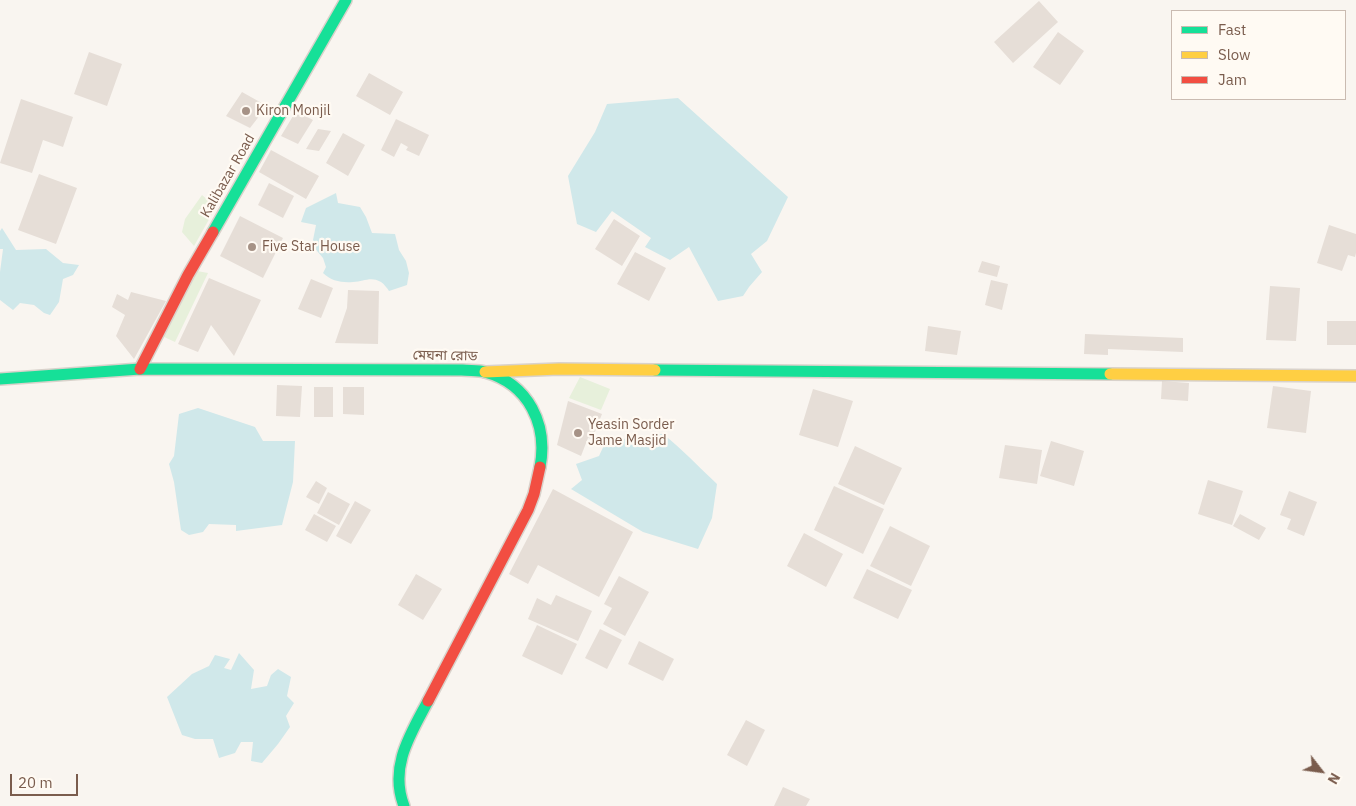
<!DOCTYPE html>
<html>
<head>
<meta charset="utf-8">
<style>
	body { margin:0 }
	#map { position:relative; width:1356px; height:806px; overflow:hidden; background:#f9f5f0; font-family:"IBM Plex Sans",sans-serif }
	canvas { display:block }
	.legend { position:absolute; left:1171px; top:10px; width:175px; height:90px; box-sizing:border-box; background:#fffaf3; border:1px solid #cabbb1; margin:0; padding:6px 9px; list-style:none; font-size:15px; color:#7a5c4d }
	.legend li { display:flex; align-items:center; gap:10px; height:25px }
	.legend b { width:25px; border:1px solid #cabbb1 }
	.north { position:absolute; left:1296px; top:746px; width:50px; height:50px; -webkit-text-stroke:4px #fffaf3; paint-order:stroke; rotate:120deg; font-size:14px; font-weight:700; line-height:20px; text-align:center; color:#7a5c4d }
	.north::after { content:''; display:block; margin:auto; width:18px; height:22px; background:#7a5c4d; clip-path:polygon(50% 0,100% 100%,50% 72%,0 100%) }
	.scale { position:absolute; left:10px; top:774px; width:68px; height:22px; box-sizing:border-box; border:2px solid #7a5c4d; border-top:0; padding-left:6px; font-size:15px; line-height:18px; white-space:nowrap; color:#7a5c4d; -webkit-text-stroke:4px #fffaf3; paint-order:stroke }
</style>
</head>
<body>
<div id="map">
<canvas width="1356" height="806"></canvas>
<ul class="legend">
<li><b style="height:6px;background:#16e098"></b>Fast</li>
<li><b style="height:6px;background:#ffcf43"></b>Slow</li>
<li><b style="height:6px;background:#f24e42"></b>Jam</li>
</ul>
<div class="north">N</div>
<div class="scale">20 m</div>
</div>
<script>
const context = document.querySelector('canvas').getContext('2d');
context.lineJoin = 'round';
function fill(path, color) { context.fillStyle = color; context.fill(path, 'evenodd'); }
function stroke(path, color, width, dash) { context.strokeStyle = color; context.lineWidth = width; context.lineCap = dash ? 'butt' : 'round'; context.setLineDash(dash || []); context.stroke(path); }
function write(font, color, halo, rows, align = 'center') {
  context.font = font + ' "IBM Plex Sans","Noto Sans Bengali",sans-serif'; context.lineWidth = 4.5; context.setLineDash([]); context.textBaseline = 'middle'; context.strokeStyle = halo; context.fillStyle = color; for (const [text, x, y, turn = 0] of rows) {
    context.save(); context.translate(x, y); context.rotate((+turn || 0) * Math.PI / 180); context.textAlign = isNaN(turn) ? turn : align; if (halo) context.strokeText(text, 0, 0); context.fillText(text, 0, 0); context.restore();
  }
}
fill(new Path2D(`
	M202,195L216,207L194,246L182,232L185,219Z
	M197,271L208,273L175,342L162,336Z
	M580,377L610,389L601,410L569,398Z`), '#e7f0db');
fill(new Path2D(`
	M678,98L788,197L767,241L751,254L762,272L749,287L743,296L718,301L689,247L670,260L645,247L651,238L612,211L596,232L577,224L568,176L595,132L607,104Z
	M336,193L338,203L360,207L366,217L372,233L395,234L399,250L406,261L409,273L407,285L389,291C387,288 384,284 381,282C370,276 364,282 353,282C342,283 331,281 323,273L326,267L323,258L312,245L316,225L301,222L306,208Z
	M2,228L16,250L46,249L63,263L79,265L73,275L63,279L59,302L50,315L44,313L34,305L20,303L13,310L0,300V272L3,249H0V231Z
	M198,408L255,427L263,441H295L293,482L282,525L236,531V525L209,524L203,532L189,535L181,530L174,482L169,464L174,456L179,414Z
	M663,434C682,449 699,467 717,484L712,518L698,549L643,532L571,489L582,480L576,464L599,456L606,441Z
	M239,653L254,670L251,689L267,686L271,675L278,669L291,677L287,696L294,703L286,716L290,727L278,744L262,763L251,761L253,742H241L235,753L219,758L213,739H195L182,735L167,697L192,674L209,666L215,655L230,659L224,668L231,670Z`), '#d0e8ea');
fill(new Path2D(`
	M1039,1L1058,22L1013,63L994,42Z
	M1058,32L1084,51L1060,85L1033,67Z
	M89,52L122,64L107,106L74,94Z
	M369,73L403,92L390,115L356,96Z
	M242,92L267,106L250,128L226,116Z
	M21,99L73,117L63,147L43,140L32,173L0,163Z
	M296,111L313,120L298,144L281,136Z
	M396,119L429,135L419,156L406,150L408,147L401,143L394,157L381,150Z
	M318,129L331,131L319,151L306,149Z
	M343,133L365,145L348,176L326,163Z
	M271,150L319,176L306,199L259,172Z
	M39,174L77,188L56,244L18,230Z
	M269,183L294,196L283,218L258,205Z
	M240,216L283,238L263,278L220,256Z
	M614,219L640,236L622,266L595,249Z
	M1329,225L1356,234V253L1355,257L1348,255L1342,271L1317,263Z
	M635,252L666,268L649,301L617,284Z
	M982,261L1000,266L997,277L978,272Z
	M209,278L261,300L234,356L211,325L198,352L178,344Z
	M311,279L333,288L321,318L298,309Z
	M991,280L1008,284L1002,310L985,305Z
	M1270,286L1300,288L1296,341L1266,340Z
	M348,290L379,291L378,344L335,343L347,308Z
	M131,292L166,301L134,359L116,336L125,315L112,307L117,294L128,300Z
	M1327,321H1356V345H1327Z
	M928,326L961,331L957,355L925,351Z
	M1085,334L1183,338V352L1108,349V355L1084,354Z
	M1162,381L1189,383L1188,401L1161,399Z
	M277,385L302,386L300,417L276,416Z
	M1273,386L1311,391L1306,433L1267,428Z
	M314,387H333V417H314Z
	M343,387H364V415L343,414Z
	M813,389L853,401L838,447L799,435Z
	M568,401L602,414L592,439L588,438L581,456L557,445Z
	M1051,441L1084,451L1074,486L1040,476Z
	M1005,445L1042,450L1037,484L999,478Z
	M855,446L902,468L884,505L838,484Z
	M1208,480L1243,491L1232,525L1198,514Z
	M316,481L327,488L319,504L306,497Z
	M834,486L884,509L863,554L814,530Z
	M553,489L633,532L599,597L538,565L528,584L509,574Z
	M1289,491L1317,502L1304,536L1287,529L1291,519L1280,515Z
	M328,492L350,504L339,525L317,513Z
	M355,501L371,510L351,544L336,536Z
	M314,514L336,526L327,542L305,530Z
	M1240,514L1266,528L1259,540L1233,526Z
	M890,526L930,546L911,586L870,566Z
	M804,533L843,554L826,587L787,566Z
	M867,569L912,590L898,619L853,598Z
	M416,574L442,589L423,620L398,605Z
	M619,576L649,592L625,636L603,624L612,608L604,604Z
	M556,595L592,611L578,641L528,619L537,598L551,605Z
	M537,625L577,644L562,675L522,656Z
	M600,629L622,640L607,669L585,658Z
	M639,641L674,659L663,681L628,664Z
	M746,720L765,730L747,766L727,755Z
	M783,787L810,799L806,806H774Z`), '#e6ded7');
const fast = new Path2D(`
	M213,232L346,0
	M655,370L1110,374
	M0,379L140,369L462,370C470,371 478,370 485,372C529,384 548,425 540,467
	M404,806C389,767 410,735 428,701`);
const slow = new Path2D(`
	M485,372L559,369L655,370
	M1110,374L1356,376`);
const jam = new Path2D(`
	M140,369L188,275L213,232
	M428,701L528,510L534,494L540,467`);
stroke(fast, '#d9d2cb', 14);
stroke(slow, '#d9d2cb', 14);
stroke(jam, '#d9d2cb', 14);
stroke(fast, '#16e098', 11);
stroke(slow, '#ffcf43', 11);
stroke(jam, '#f24e42', 11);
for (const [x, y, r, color] of [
	[246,111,5,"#a69286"],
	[252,247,5,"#a69286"],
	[578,433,5,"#a69286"]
]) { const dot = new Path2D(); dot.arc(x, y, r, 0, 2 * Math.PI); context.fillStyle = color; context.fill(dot); stroke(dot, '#fffaf3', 2); }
write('14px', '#7a5c4d', '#fffaf3', [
	["Kiron Monjil",256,111],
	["Five Star House",262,247],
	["Yeasin Sorder",588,425],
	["Jame Masjid",588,441]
], 'left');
write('14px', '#7a5c4d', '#fffaf3', [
	["Kalibazar Road",228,176,-60],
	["মেঘনা রোড",445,356,1]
]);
</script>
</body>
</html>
